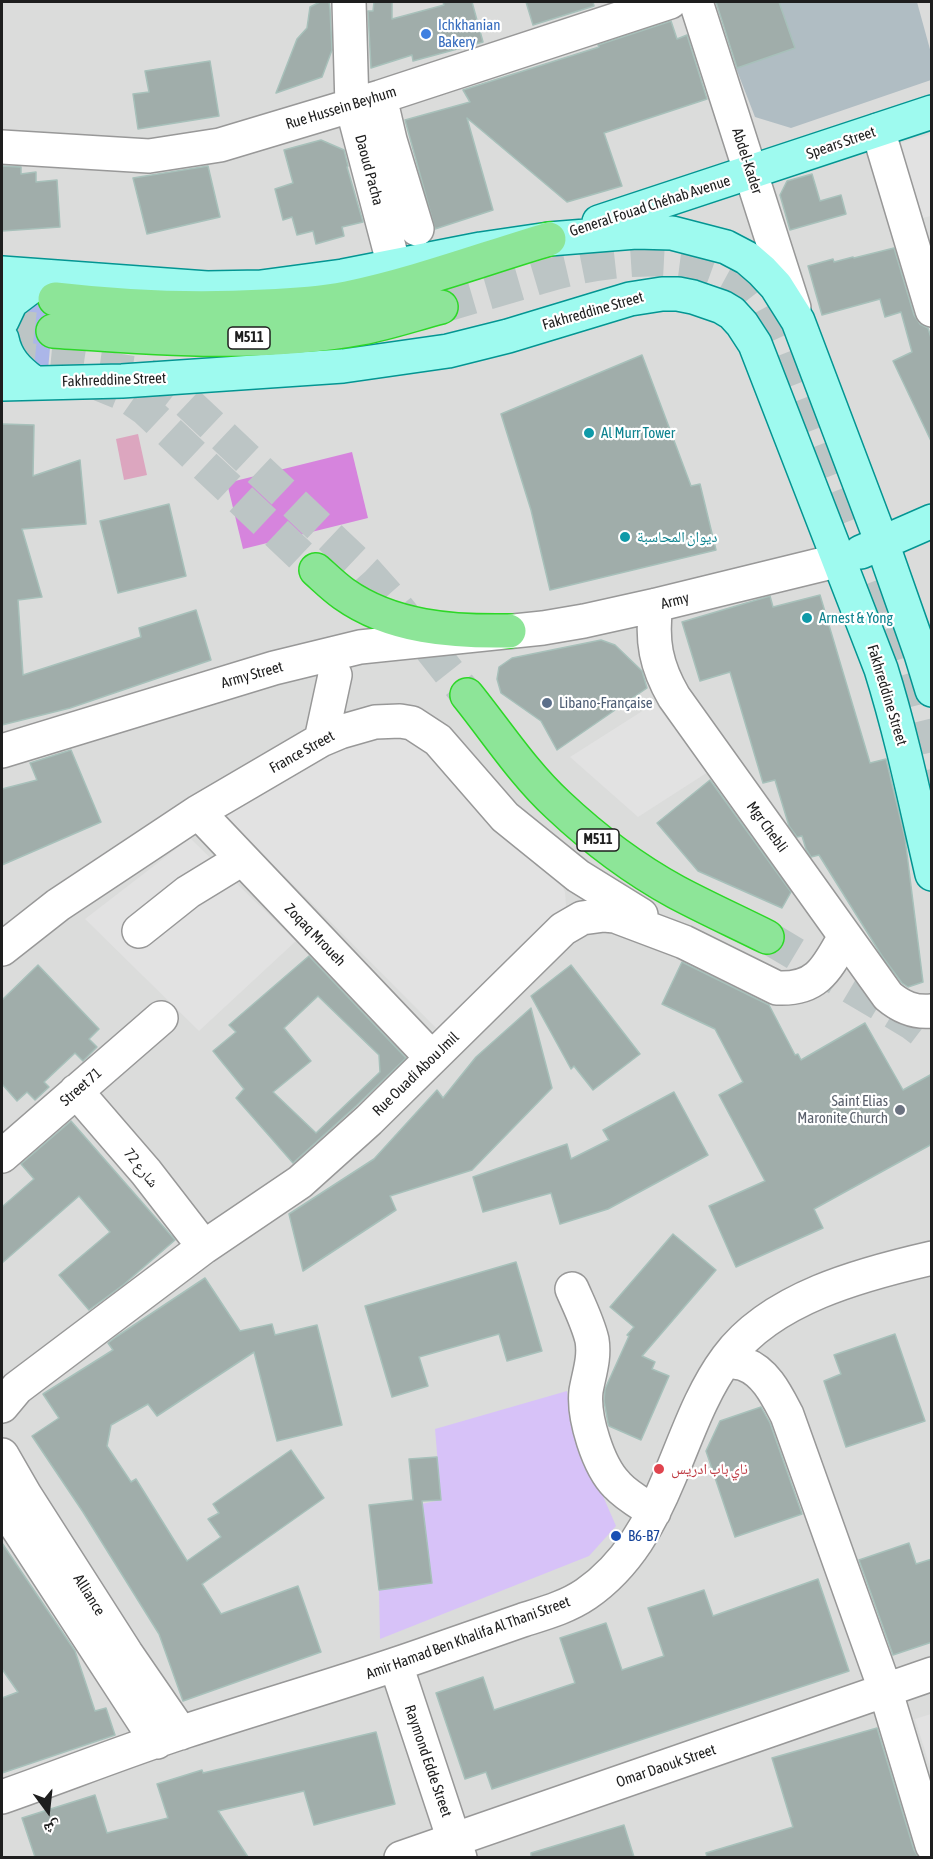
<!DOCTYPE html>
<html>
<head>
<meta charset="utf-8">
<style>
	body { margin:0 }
	#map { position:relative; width:933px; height:1859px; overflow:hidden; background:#e4efef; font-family:"Asap Condensed","Noto Naskh Arabic",sans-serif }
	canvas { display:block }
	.frame { position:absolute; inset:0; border:3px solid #1e1e1e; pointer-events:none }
	.north { position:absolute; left:18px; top:1781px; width:60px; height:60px; -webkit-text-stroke:4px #fff; paint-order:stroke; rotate:165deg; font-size:16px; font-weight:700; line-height:24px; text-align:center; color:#1e1e1e }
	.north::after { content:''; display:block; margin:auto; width:21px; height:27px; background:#1e1e1e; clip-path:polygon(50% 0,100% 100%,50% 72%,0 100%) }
</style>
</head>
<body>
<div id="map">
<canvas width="933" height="1859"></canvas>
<div class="frame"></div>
<div class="north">ش</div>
</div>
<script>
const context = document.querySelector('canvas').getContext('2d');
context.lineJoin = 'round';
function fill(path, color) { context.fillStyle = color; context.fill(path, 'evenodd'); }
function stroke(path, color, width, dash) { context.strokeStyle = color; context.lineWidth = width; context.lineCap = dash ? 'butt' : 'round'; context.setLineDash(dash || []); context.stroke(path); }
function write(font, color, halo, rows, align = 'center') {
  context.font = font + ' "Asap Condensed","Noto Naskh Arabic",sans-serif'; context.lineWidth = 4.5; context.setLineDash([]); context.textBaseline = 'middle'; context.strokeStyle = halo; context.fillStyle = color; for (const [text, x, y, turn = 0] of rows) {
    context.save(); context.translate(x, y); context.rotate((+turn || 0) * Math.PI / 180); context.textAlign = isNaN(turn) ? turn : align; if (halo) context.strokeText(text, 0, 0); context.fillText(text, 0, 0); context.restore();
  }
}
fill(new Path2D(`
	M2,2H931V1857L2,1858Z`), '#dbdcdb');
fill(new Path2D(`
	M779,2H917L931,53V80L791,128L755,117L736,68L795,48Z`), '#b0bdc3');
fill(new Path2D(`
	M55,292L48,370L30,364L10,341L19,304Z`), '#abb6e8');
fill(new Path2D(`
	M567,1391L573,1427L616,1526L589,1556L380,1639L379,1590L432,1583L421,1504L441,1500L435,1429Z`), '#d7c2f8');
fill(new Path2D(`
	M352,452L368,518L243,549L227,483Z`), '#d684dd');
fill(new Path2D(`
	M931,134V216L918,219L896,144Z
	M655,703L708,772L638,817L570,757Z
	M345,737H418L558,876L565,892L566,906L559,920L440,1032L224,815Z
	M190,838L296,941L199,1031L85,919Z
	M931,1714H932L931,1770L915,1719Z`), '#e2e2e2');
fill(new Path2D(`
	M138,434L147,475L124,480L116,439Z`), '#dca6bf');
const building = new Path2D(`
	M320,2H329L330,9L332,50L322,77L276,93L297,39L307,28L310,7Z
	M374,2H392V19L444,5L443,2H472L483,42L413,61L412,55L371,68L368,11H373Z
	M526,2H593L594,6L533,25Z
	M716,2H779L795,48L737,68Z
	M671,21L677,39L687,35L707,99L604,133L622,186L567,202L467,118L493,210L435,229L405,120L470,102L463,90L599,47L598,45Z
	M210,61L219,116L138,129L133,94L149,92L145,71Z
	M321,140L344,150L348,166L347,167L363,222L342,227L344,236L316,244L313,231L297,235L292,217L283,220L275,189L293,183L284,150Z
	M2,166L21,167V174L36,172V182L57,180L60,227L2,231Z
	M208,166L220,217L147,234L133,178Z
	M812,174L820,201L841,195L846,214L790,230L780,195L787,181Z
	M894,248L914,315L920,324L928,328L932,341V443L893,361L912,352L901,312L885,317L880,299L822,315L808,266L833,259L834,262L853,257L854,258Z
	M642,355L691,486L700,484L716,550L550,590L531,510L501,414Z
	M2,424L34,425L33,476L80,460L86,524L22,529L42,597L18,600L23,675L141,637L139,628L196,610L211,660L70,708L2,725Z
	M169,504L186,576L118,593L100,521Z
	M820,595L870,763L886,759L905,838L923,982L908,987L902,983L882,956L819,855L811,857L806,849L802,836L797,837L789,826L775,780L763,783L730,672L700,681L682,622L770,596L773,607Z
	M601,640L615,645L642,671L647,688L557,750L541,721L501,693L497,679L499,667L512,658Z
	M71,750L101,822L2,865V789L37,780L30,763Z
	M710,780L791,892L782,908L698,871L657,823Z
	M309,956L406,1058L356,1106L293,1163L236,1098L244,1089L213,1051L236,1032L229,1025ZM318,996L379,1055L380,1072L316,1133L273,1092L311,1061L284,1028Z
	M682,962L769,1005L795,1055L798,1054L801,1060L865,1023L903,1090L932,1074V1144L814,1209L823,1228L736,1267L709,1206L765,1181L719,1095L743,1082L715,1029L662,1004Z
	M38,965L99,1029L89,1039L97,1047L83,1061L75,1053L44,1082L49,1087L35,1100L27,1092L17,1101L2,1084V1000Z
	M571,965L640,1054L593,1090L574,1066L571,1069L531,996Z
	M531,1008L552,1088L472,1170L390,1196L396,1210L303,1271L289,1214L374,1159L437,1090L443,1098L476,1057Z
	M674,1092L708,1155L608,1209L560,1224L551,1193L483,1212L473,1177L567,1144L571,1159L609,1140L603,1130Z
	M71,1121L175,1240L123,1285L89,1310L59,1275L110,1232L79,1196L2,1263V1207L34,1179L21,1164Z
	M673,1234L716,1270L642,1356L655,1362L652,1369L669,1376L641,1440L609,1426L608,1423L604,1401L605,1389L629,1336L627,1335L634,1327L610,1307Z
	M516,1262L542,1351L507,1361L499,1334L419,1357L428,1386L392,1397L365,1306Z
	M205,1278L240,1331L272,1324L275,1335L317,1325L342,1425L277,1441L254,1352L157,1416L148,1404L111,1425L107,1446L131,1482L136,1479L187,1561L221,1537L208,1519L219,1513L213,1504L291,1450L324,1498L202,1584L221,1614L298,1586L321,1652L183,1701L159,1634L83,1512L32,1436L59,1418L43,1394L113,1350L108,1343L116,1337Z
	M895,1334L925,1421L846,1447L824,1381L841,1374L834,1355Z
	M761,1407L770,1423L802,1514L735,1537L706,1451L720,1421Z
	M437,1457L441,1500L422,1501L432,1583L379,1590L369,1505L413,1500L409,1459Z
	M2,1543L75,1651L95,1711L106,1708L115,1735L2,1773V1698L18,1692L2,1669Z
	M909,1543L916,1564L932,1559V1642L893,1655L859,1560Z
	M818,1579L849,1671L492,1789L486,1772L465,1779L436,1693L483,1677L494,1710L575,1683L560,1638L606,1623L622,1670L664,1656L648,1608L704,1590L713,1616Z
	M877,1728L914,1850L918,1857H707L706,1853L793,1827L772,1758Z
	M376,1732L395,1804L314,1825L304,1791L218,1811L248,1857H35L22,1818L95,1795L107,1833L168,1818L157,1784L202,1770L203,1773Z
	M624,1825L634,1857H531V1853Z`);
fill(building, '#a0adaa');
stroke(building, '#a7c0ba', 1.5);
stroke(new Path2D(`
	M441,307C470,298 499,290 529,281C543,277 558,272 573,269C623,258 705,250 745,289C760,303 767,325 776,344L899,659L912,700L932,781
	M2,325L53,331
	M2,357L77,364L144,374L158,379L185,400L366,571L390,598L467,695
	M88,380L125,395L145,409L316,570
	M767,937L911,1023L932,1039`), '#bcc5c5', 33, [33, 16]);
const minor = new Path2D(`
	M349,2L352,106L394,266
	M696,2L794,308
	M380,97L390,140L417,229
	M878,130L932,310
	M2,147L149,156L220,145L380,97L670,2
	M656,605C651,641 656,666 674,697L888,996C901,1007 914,1013 932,1011
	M321,740L335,675
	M2,751L274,668L360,647L543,628L584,621L656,605L840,560
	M198,812L432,1058
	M139,931L188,892L242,859
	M2,949L58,905L198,812L321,740L340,732L375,722L400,721L412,723L438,740L505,817L578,876L641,915
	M76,1091L146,1172L204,1247
	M2,1156L161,1018
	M572,1289C579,1305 588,1323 592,1340C595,1358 589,1374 586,1391C583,1417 598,1466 617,1485C627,1496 642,1504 654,1512
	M725,1361C731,1362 738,1362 744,1364C766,1372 777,1396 787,1415L885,1689L932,1845
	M2,1406L17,1388L204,1247L300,1182L369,1120L563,929L582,918L604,915L615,916L684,942L777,988C818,990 827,968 845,936
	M2,1455L25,1495L126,1653L181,1733
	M2,1504L157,1742
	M396,1665L460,1858
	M2,1797C62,1776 122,1752 183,1732C268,1704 354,1680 437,1650C466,1640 495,1630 523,1620C545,1613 567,1607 586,1594C628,1565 651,1522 670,1476C687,1436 701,1393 727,1358C771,1298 862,1274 932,1258
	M401,1858L932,1674`);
const major = new Path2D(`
	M599,222L932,112
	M2,273L207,288L261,287L343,276L481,249L549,239L636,232L672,233L726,247L747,258L762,271L776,286L798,321L882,543L921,654L932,690
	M2,321L11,302L44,277
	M2,339C6,359 17,370 33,382
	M2,384L122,381L343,366L448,351L508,336L630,299L662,294H678L693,297L722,307L732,313L742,324L755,344L881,669C902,736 916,805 932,874
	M861,552L932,521`);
const highway = new Path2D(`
	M55,299C124,307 195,310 265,306C292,305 320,303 347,298C415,284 482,259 549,239
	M53,331C155,338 260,347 361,328C388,323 414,314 441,307
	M316,570C325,578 334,587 344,594C392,628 453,632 509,631
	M467,695C496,731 524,774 558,805C593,838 634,869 676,892C706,908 737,922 767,937`);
stroke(minor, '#989898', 36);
stroke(major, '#039592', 36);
stroke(highway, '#2dd727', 36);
stroke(minor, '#fff', 33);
stroke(major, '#9efaef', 33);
stroke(highway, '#8de598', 33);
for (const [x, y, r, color] of [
	[426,34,6,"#3f7fe0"],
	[589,433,6,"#0f9aa8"],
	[625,537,6,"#0f9aa8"],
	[807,618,6,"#0f9aa8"],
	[547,703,6,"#5c6f8a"],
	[900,1110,6,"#6b7280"],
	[659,1469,6,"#e0444e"],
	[616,1536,6,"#1a4fb4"]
]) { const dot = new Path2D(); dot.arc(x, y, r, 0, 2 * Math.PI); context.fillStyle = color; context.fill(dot); stroke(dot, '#fff', 2); }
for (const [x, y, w] of [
	[249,338,42],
	[598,840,42]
]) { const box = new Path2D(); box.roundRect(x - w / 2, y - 11, w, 22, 4.5); context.fillStyle = '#fff'; context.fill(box); stroke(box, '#1e1e1e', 1.5); }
write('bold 14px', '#1e1e1e', null, [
	["M511",249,338],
	["M511",598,840]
]);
write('15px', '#366cbe', '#fff', [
	["Ichkhanian",438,25],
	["Bakery",438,42]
], 'left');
write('15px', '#1e1e1e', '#fff', [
	["Rue Hussein Beyhum",341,108,-17],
	["Spears Street",841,143,-19],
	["Abdel-Kader",747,161,72],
	["Daoud Pacha",369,170,75],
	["General Fouad Chéhab Avenue",650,206,-18],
	["Fakhreddine Street",593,311,-16],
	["Fakhreddine Street",114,380,-2],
	["Army",675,601,-14],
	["Army Street",252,675,-16],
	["Fakhreddine Street",887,695,73],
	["France Street",302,752,-29],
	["Mgr Chebli",767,827,54],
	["Zoqaq Mroueh",315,935,46],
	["Rue Ouadi Abou Jmil",416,1074,-44],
	["Street 71",81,1087,-41],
	["شارع 72",141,1168,51],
	["Alliance",89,1595,58],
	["Amir Hamad Ben Khalifa Al Thani Street",468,1638,-20],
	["Raymond Edde Street",428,1761,71],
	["Omar Daouk Street",666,1766,-19]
]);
write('15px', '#0d838f', '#fff', [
	["Al Murr Tower",601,433],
	["ديوان المحاسبة",637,537],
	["Arnest & Yong",819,618]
], 'left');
write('15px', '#4e5e75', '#fff', [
	["Libano-Française",559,703]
], 'left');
write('15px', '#5b616d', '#fff', [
	["Saint Elias",888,1101],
	["Maronite Church",888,1118]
], 'right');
write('15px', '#be3a42', '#fff', [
	["ناي باب ادريس",671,1469]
], 'left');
write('15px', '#164399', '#fff', [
	["B6-B7",628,1536]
], 'left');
</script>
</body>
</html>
